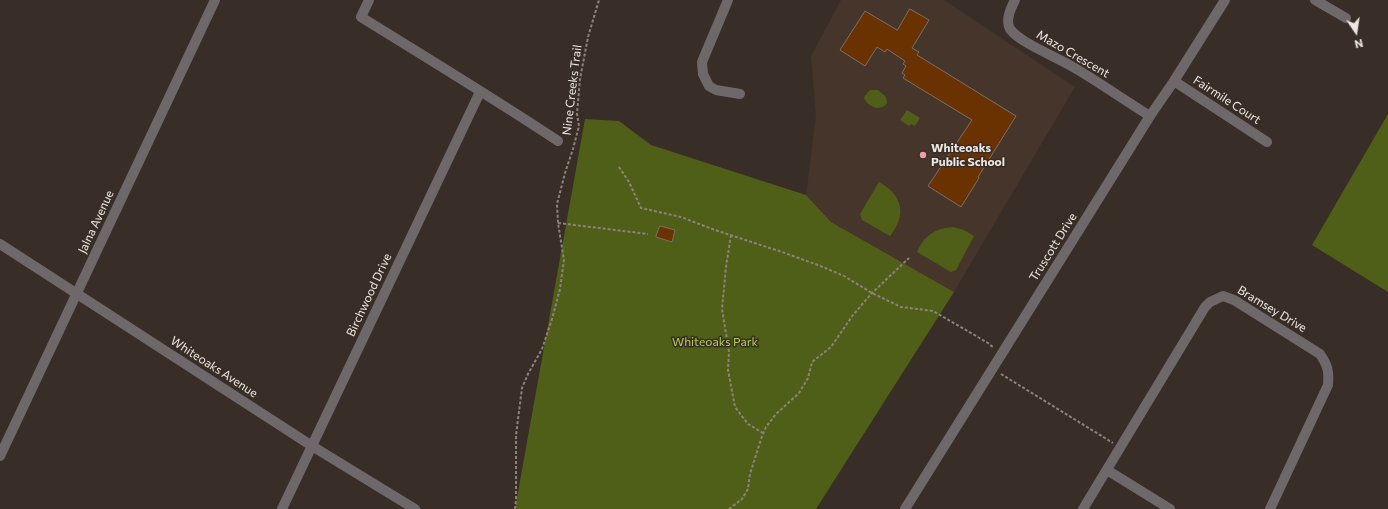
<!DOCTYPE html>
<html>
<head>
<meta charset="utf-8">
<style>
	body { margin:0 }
	#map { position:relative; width:1388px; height:509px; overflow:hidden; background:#382d27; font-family:Commissioner,sans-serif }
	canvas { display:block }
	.north { position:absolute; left:1336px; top:12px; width:40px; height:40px; -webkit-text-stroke:3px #382d27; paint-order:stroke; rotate:167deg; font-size:11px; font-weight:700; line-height:16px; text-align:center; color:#ede6e1 }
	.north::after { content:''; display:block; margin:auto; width:14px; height:18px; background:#ede6e1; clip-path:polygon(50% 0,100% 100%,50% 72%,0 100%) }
</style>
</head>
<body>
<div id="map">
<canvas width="1388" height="509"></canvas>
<div class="north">N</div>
</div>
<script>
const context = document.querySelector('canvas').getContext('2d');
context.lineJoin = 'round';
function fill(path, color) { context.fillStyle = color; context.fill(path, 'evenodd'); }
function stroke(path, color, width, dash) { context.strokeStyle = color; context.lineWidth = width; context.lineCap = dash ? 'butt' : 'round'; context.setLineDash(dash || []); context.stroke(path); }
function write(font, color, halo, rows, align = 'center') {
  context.font = font + ' Commissioner,sans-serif'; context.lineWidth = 3; context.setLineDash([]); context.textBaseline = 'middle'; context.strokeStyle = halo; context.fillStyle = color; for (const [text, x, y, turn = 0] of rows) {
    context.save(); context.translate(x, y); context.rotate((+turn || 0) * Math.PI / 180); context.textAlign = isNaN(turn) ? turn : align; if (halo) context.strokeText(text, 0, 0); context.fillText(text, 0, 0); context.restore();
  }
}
fill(new Path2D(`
	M841,0H944L1075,87L954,292L831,222L806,195L816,115L811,56Z`), '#45352b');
fill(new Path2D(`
	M870,90H878L886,97L887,103C881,113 866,106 864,97Z
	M907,110L920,118L915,126L911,124L909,126L900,120Z
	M1388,114V292L1312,245Z
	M585,119L619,121L651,145L806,195L831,222L954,292L816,509H515Z
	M879,182C903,195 907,215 890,236L862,220L860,214Z
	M953,227L964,230L974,236L956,270L951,272L917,252C925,235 934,229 953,227Z`), '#505f17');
const building = new Path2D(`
	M910,9L929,20L912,48L919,52L917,55L1016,116L978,177L979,178L961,207L928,186L972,120L903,78L905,75L902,73L906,66L903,64L905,61L887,49L885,52L877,47L865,66L840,50L865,11L897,30Z
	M660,226L675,230L672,242L656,237Z`);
fill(building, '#6a3200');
stroke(building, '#7b6f67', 1);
stroke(new Path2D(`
	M619,167L629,182L641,208L681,217L715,230L782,252L818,265L844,276L872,293L901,307L933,311L988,343L994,348
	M558,223L648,234
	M731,235L726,267L722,309L729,352L728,370L735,407L748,424L763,433
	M1001,374L1113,443
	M515,509L516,500V435L522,388L528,374L542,349L552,319L560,289L564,260L558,223L557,204L565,173L573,149L579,126L577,114L580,79L588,37L599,0
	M729,509L742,499L748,489L750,474L762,436L766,427L776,414L799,393L808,378L812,362L831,347L853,315L872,293L909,258`), '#8c837d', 2, [3, 2]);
stroke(new Path2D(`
	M369,0L361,17C427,58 493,98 558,141
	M728,0L702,62L703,74L709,86L716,90L740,94
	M1015,0C1011,8 1005,20 1010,29C1020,43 1057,57 1073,67C1099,82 1124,100 1150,116
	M1315,0L1346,18
	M1174,81L1267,142
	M0,244L312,446L415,509
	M0,456L215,0
	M1107,470L1170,509
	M282,509L480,92
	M905,509L1150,116L1174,81L1225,0
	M1083,509L1205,307L1210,302L1223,296L1234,300L1320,354C1328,366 1329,371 1328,385L1270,509`), '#6f686a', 10);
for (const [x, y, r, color] of [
	[923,155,4,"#f39aab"]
]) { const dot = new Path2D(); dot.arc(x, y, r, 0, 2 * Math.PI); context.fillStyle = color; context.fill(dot); stroke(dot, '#382d27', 1.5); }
write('12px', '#ede6e1', '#382d27', [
	["Mazo Crescent",1073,54,30],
	["Nine Creeks Trail",572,90,-83],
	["Fairmile Court",1227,100,33],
	["Jalna Avenue",96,222,-65],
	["Truscott Drive",1053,247,-58],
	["Birchwood Drive",369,295,-65],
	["Bramsey Drive",1272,309,31],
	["Whiteoaks Avenue",214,367,33]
]);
write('bold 12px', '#ede6e1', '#382d27', [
	["Whiteoaks",931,148],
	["Public School",931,162]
], 'left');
write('12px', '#b5d157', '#382d27', [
	["Whiteoaks Park",715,342]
]);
</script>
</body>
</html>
